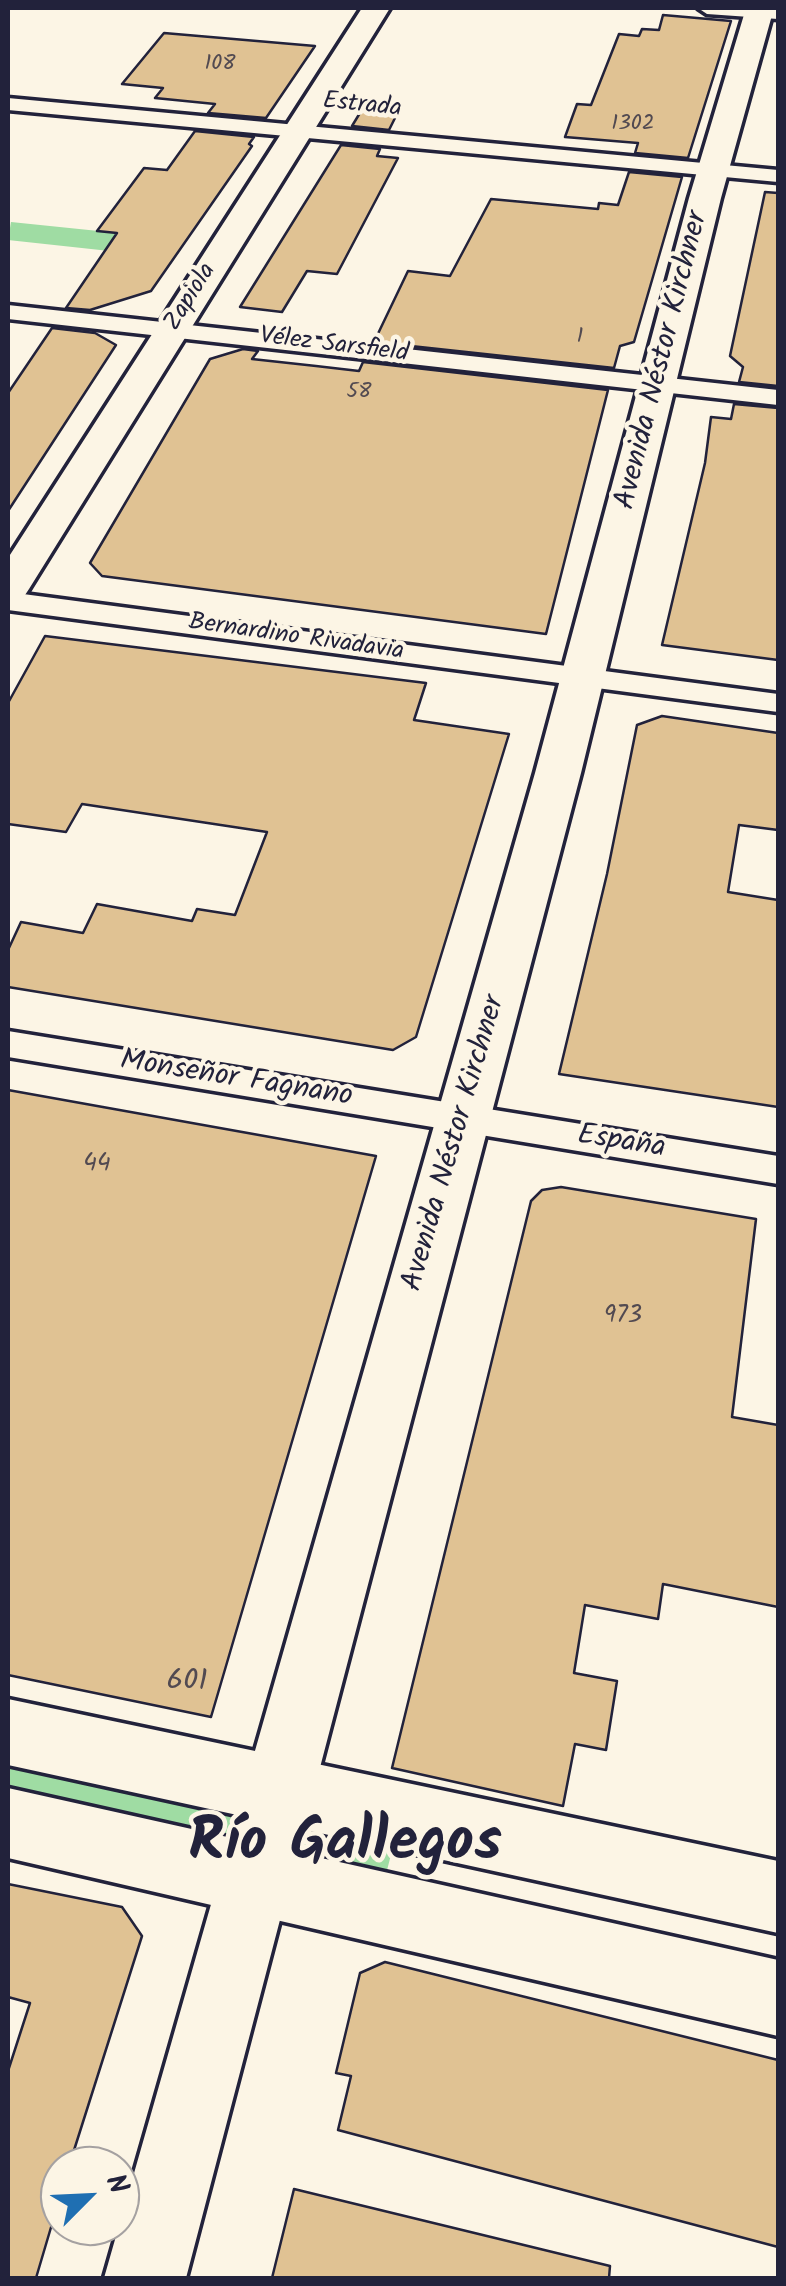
<!DOCTYPE html>
<html>
<head>
<meta charset="utf-8">
<style>
	body { margin:0 }
	#map { position:relative; width:786px; height:2286px; overflow:hidden; background:#fcf5e5; font-family:Kalam,sans-serif }
	canvas { display:block }
	.frame { position:absolute; inset:0; border:10px solid #22223b; pointer-events:none }
	.north { position:absolute; left:40px; top:2146px; width:100px; height:100px; box-sizing:border-box; background:#fcf5e5; border:2px solid #a5a1a1; border-radius:50%; rotate:66deg; font-size:28px; font-weight:700; line-height:40px; text-align:center; color:#22223b }
	.north::after { content:''; display:block; margin:auto; width:35px; height:45px; background:#1f6fb2; clip-path:polygon(50% 0,100% 100%,50% 72%,0 100%) }
</style>
</head>
<body>
<div id="map">
<canvas width="786" height="2286"></canvas>
<div class="frame"></div>
<div class="north">N</div>
</div>
<script>
const context = document.querySelector('canvas').getContext('2d');
context.lineJoin = 'round';
function fill(path, color) { context.fillStyle = color; context.fill(path, 'evenodd'); }
function stroke(path, color, width, dash) { context.strokeStyle = color; context.lineWidth = width; context.lineCap = dash ? 'butt' : 'round'; context.setLineDash(dash || []); context.stroke(path); }
function write(font, color, halo, rows, align = 'center') {
  context.font = font + ' Kalam,sans-serif'; context.lineWidth = 9; context.setLineDash([]); context.textBaseline = 'middle'; context.strokeStyle = halo; context.fillStyle = color; for (const [text, x, y, turn = 0] of rows) {
    context.save(); context.translate(x, y); context.rotate((+turn || 0) * Math.PI / 180); context.textAlign = isNaN(turn) ? turn : align; if (halo) context.strokeText(text, 0, 0); context.fillText(text, 0, 0); context.restore();
  }
}
fill(new Path2D(`
	M11,222L186,240L174,258L8,240Z
	M8,1753L234,1800L248,1810L228,1848L8,1801Z
	M297,1823L397,1831L383,1886L297,1854Z`), '#9fdca3');
const building = new Path2D(`
	M663,15L731,21L688,158L635,153L638,143L565,137L577,104L591,105L619,34L639,36L642,29L659,30Z
	M164,33L315,46L266,118L208,113L215,104L155,98L163,88L122,84Z
	M366,103L401,106L389,130L352,126Z
	M195,131L254,137L249,144L252,146L151,291L90,310L66,308L117,233L97,231L144,168L167,170Z
	M341,145L380,149L377,156L398,158L337,274L307,271L282,312L240,307Z
	M629,172L682,177L634,342L620,346L614,368L374,342L408,271L450,276L491,199L598,209L599,203L618,205Z
	M765,192L778,193V386L739,382L743,367L730,356Z
	M52,328L95,333L116,345L8,511V393Z
	M243,349L258,351L252,359L316,366L359,371L363,362L608,390L546,634L102,576L90,563L210,359Z
	M734,404L778,408V660L662,645L705,463L711,417L731,419Z
	M45,636L426,683L414,720L509,734L416,1037L393,1050L8,987V950L21,922L83,933L97,904L192,921L197,909L235,915L267,832L82,804L66,832L8,824V703Z
	M662,716L778,733V830L739,825L728,892L778,900V1107L559,1074L607,874L637,725Z
	M8,1090L376,1156L211,1717L8,1675Z
	M561,1187L756,1219L732,1417L778,1425V1607L663,1584L658,1619L585,1605L574,1673L617,1681L606,1750L575,1744L563,1806L392,1768L531,1201L542,1190Z
	M8,1884L122,1907L142,1936L69,2166H60V2197L36,2278H8V2071L30,2003L8,1997Z
	M385,1962L778,2060V2247L338,2130L351,2076L336,2073L360,1973Z
	M294,2189L610,2266L609,2278H272Z`);
fill(building, '#e0c293');
stroke(building, '#22223b', 2.5);
const street = new Path2D(`
	M698,8H778V19L707,14Z
	M8,98L778,170V182L8,110Z
	M8,305L778,390V405L8,319Z
	M8,592L778,694V712L8,610Z
	M8,1031L778,1156V1184L8,1057Z`);
const secondary = new Path2D(`
	M362,8H390L29,589L23,598L8,601V558Z
	M746,8H774L721,198L581,773L186,2278H104L535,773L689,198Z`);
const primary = new Path2D(`
	M8,1699L778,1861V1933L8,1765Z
	M8,1788L778,1960V2036L8,1858Z`);
stroke(street, '#22223b', 7);
stroke(secondary, '#22223b', 7);
stroke(primary, '#22223b', 7);
fill(street, '#fcf5e5');
fill(secondary, '#fcf5e5');
fill(primary, '#fcf5e5');
write('22px', '#524a51', null, [
	["108",220,65],
	["1302",633,125],
	["1",580,338],
	["58",359,393]
]);
write('25px', '#22223b', '#fcf5e5', [
	["Estrada",362,107,6],
	["Zapiola",192,298,-58],
	["Vélez Sarsfield",334,347,7],
	["Bernardino Rivadavia",296,639,8]
]);
write('25px', '#524a51', null, [
	["44",97,1166],
	["973",623,1318]
]);
write('30px', '#22223b', '#fcf5e5', [
	["Avenida Néstor Kirchner",664,361,-76],
	["Monseñor Fagnano",236,1081,9],
	["Avenida Néstor Kirchner",456,1144,-74],
	["España",621,1144,9]
]);
write('30px', '#524a51', null, [
	["601",187,1684]
]);
write('bold 60px', '#22223b', '#fcf5e5', [
	["Río Gallegos",345,1849]
]);
</script>
</body>
</html>
